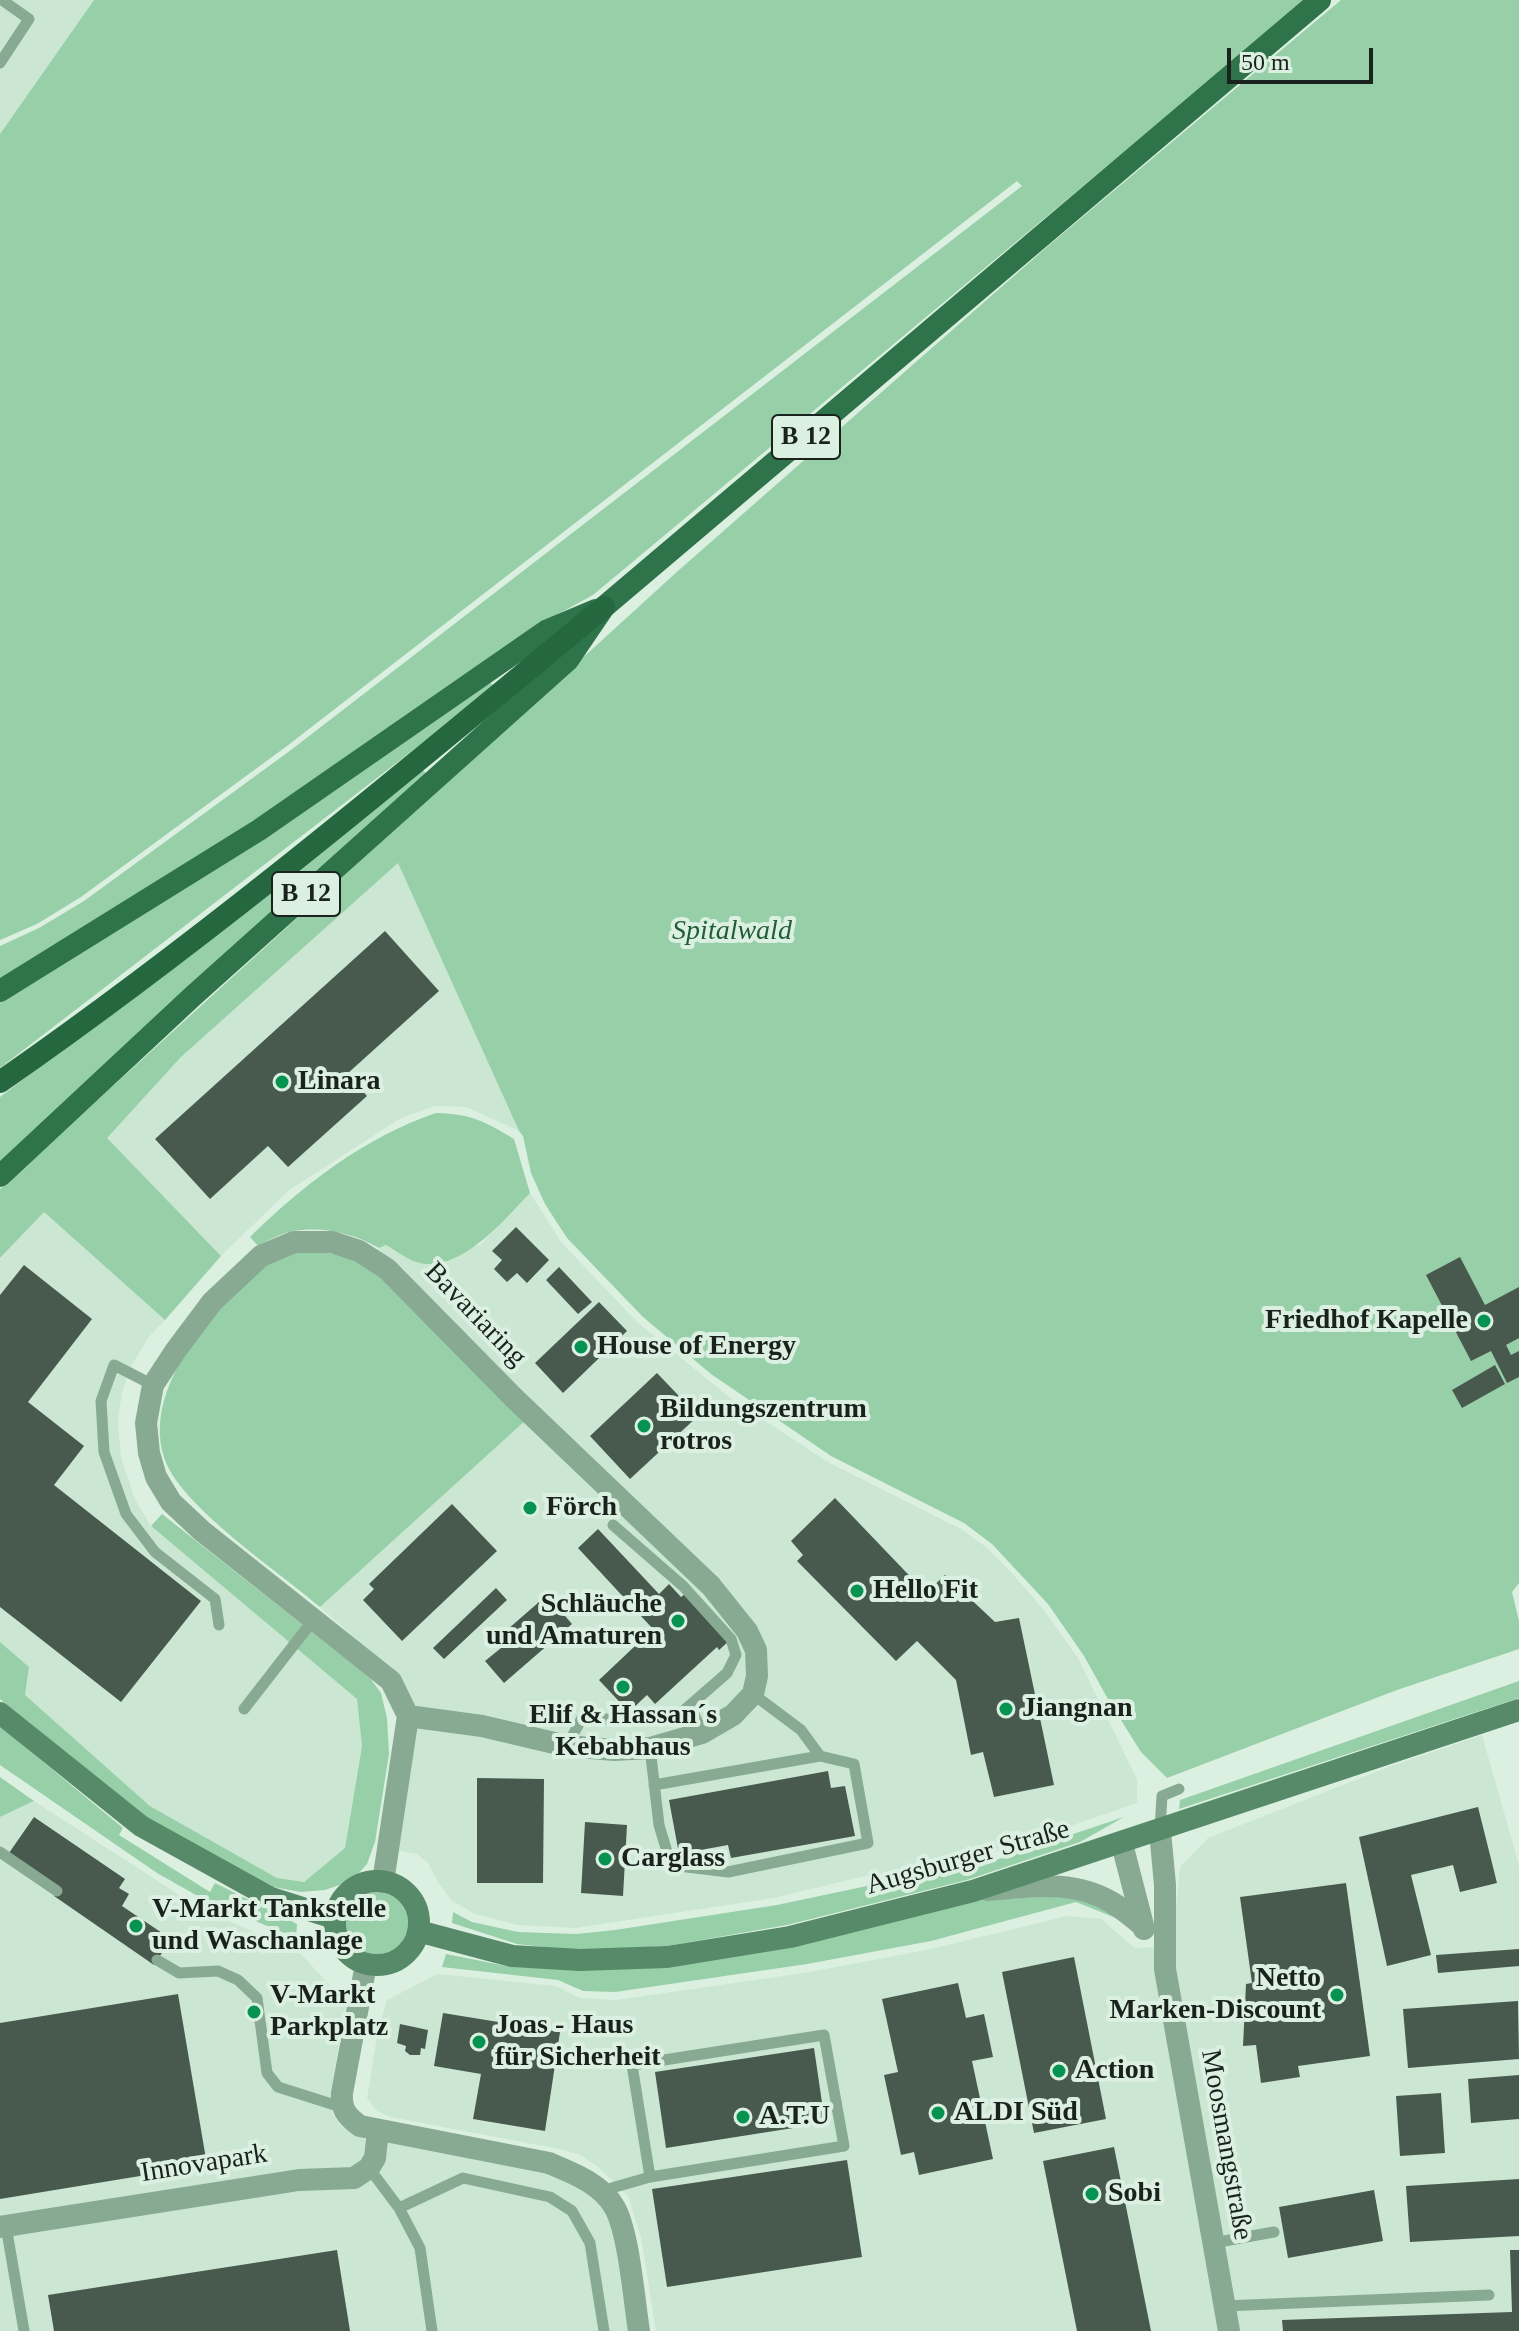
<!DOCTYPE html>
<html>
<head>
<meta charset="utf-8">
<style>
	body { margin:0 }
	#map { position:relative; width:1519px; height:2331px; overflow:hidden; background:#dcf0e1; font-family:"Times New Roman",serif }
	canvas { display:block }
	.scale { position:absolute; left:1227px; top:48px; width:146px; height:36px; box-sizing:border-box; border:4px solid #1a221d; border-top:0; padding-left:10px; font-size:24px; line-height:28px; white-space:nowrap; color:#1a221d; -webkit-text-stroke:6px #dcf0e1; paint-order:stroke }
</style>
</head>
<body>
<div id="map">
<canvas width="1519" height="2331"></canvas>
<div class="scale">50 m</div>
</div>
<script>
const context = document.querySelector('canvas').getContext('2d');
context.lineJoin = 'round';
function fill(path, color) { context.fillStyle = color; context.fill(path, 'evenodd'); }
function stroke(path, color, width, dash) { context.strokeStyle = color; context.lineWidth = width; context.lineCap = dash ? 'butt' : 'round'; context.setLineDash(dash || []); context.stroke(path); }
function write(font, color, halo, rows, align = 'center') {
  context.font = font + ' "Times New Roman",serif'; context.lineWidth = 8; context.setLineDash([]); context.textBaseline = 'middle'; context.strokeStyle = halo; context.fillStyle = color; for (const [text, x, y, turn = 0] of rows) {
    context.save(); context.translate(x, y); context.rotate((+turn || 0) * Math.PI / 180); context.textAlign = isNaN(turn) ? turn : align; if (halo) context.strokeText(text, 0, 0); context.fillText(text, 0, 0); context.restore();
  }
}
fill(new Path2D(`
	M0,0H94L0,134Z
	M398,863L519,1131L466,1107L435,1106L401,1118L288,1191L221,1256L106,1138L181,1057Z
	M530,1193L562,1243L638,1323L732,1399L828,1462L961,1529L986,1547L1011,1572L1044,1610L1078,1658L1137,1779V1803L958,1865L865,1876L774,1898L575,1928L517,1925L475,1914L452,1901L438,1882L428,1863L417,1854L396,1850L418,1720L396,1675L320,1607L526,1420L364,1262L379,1248L386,1245L415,1262L480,1245Z
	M43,1211L165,1320L148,1338L132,1365L122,1392L118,1421L121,1457L135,1499L151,1526L357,1699L362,1746L345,1848L304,1882L277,1878L150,1806L25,1695L29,1667L0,1642V1259Z
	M1482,1735L1519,1865V2331H656L641,2238L628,2196L597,2166L578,2154L559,2149L390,2117L377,2111L367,2098L378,2030L387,2000L438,1974L556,1986L580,1998L616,2000L810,1972L931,1949L1067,1916L1101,1919L1135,1948L1172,1946L1180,1867L1208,1838L1391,1766Z
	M34,1801L198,1907L300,1953L337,1993L347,1998L331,2091L332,2113L341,2126L365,2136L366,2154L362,2163L351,2170L0,2220V1817Z
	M383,2136L573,2179L608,2212L618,2247L631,2331H0V2235L217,2200L356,2185Z`), '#cbe7d3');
fill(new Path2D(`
	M94,0H1306L593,595L540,624L316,786L0,983V946L39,928L84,901L291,750L1022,186L1017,181L287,746L81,897L37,924L0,940V134Z
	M1341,0H1519V1583L1512,1592L1519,1621V1649L1397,1690L1167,1778L1141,1752L1109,1701L1084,1656L1048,1604L992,1544L964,1523L831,1456L711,1374L643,1317L567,1238L545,1204L531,1173L523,1136L519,1131L398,863L181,1057L107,1138L221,1256L165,1320L44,1212L0,1258V1189L679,570L1048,246Z
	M488,681L494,686L425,741L0,1068V999Z
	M423,770L427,775L0,1164V1097L354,826Z
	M436,1113C472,1114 484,1121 514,1139L530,1193C504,1220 457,1278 413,1261C404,1257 395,1250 386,1245L379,1248C354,1233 322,1226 293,1231C281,1233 268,1241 258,1246L250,1237C303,1185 365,1137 436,1113Z
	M297,1251C333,1251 350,1256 381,1274L526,1420L320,1607C279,1572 191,1513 168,1467C147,1424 170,1372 197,1337C218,1311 241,1281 269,1263C277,1258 288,1255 297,1251Z
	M162,1514L370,1678L381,1693L387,1718L389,1754L375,1842L367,1864L359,1873L342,1884L325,1890L301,1892L273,1887L146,1817L0,1699V1642L29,1667L25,1695L150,1806L277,1878L304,1882L345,1848L362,1746L357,1699L151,1526Z
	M1519,1681V1698L1179,1809L1180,1800Z
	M0,1726L123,1828L119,1835L210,1892L215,1883L297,1924L296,1938L203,1899L157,1873L0,1765Z
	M0,1777L34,1801L0,1817Z
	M1124,1817L1080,1842L967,1880L787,1925L667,1946L581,1951L517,1944L452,1923L453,1912L472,1922L518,1932L576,1934L615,1930L777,1905L867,1886L960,1872Z
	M346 1923a31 31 0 1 1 62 0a31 31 0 1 1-62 0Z
	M1046,1897C1074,1897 1097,1899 1118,1919L1076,1902L931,1941L807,1964L615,1992L583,1991L558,1980L442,1967L446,1954L511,1967L580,1969L977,1900Z`), '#97cfa9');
fill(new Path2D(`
	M385,931L439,991L347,1074L367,1096L288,1167L268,1146L210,1199L155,1139Z
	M516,1227L549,1260L527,1283L517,1273L507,1282L494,1269L502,1260L492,1251Z
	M1460,1257L1485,1305L1519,1287V1338L1506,1345L1511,1355L1519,1351V1377L1507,1383L1491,1351L1471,1361L1426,1275Z
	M24,1265L92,1319L28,1402L84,1446L54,1485L201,1601L121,1702L0,1607V1295Z
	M559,1267L592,1302L578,1314L546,1280Z
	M599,1302L627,1331L563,1393L535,1363Z
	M1495,1365L1505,1384L1462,1408L1452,1390Z
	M657,1373L698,1416L630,1479L590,1436Z
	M835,1498L926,1593L945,1575L995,1622L1019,1618L1054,1785L994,1797L983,1752L971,1755L956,1680L917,1641L896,1661L797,1561L803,1555L791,1541Z
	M452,1504L497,1551L402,1641L363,1600L374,1589L369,1584Z
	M598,1529L659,1594L669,1584L681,1597L685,1594L729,1641L719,1650L717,1647L655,1704L647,1695L629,1712L599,1680L653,1629L578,1548Z
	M496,1588L507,1600L444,1659L433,1648Z
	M547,1595L572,1624L504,1683L485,1661L506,1644L500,1636Z
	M828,1771L831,1788L845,1786L855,1836L731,1858L728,1845L679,1854L669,1800Z
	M477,1778L544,1779L543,1883H477Z
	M1478,1807L1497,1883L1460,1892L1453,1865L1411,1875L1431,1955L1387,1966L1359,1837Z
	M34,1817L125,1879L119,1888L129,1894L122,1906L171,1939L154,1965L54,1896L60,1888L9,1853Z
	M585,1822L627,1825L623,1896L581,1893Z
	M1346,1883L1370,2056L1298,2066L1300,2077L1261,2083L1256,2045L1243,2046L1246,1984L1252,1983L1240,1897Z
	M1519,1949V1966L1438,1973L1436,1955Z
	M1074,1957L1106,2119L1034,2133L1002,1972Z
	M958,1983L966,2018L984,2014L993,2057L972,2061L993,2159L919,2175L914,2152L901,2155L884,2075L898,2072L882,1999Z
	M178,1994L207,2165L0,2199V2023Z
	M1518,2001L1519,2059L1408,2068L1403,2009Z
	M443,2013L560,2032L545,2131L473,2119L481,2074L434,2066Z
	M400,2024L428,2030L425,2049L421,2048L420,2055H410L405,2051L406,2046L397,2043Z
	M814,2048L825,2123L666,2148L655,2072Z
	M1519,2075V2119L1471,2123L1468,2079Z
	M1441,2093L1445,2153L1400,2156L1396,2096Z
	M1114,2147L1151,2331H1077L1043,2161Z
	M847,2160L862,2257L667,2287L652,2189Z
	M1519,2179V2236L1410,2242L1406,2186Z
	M1374,2190L1383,2241L1288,2258L1279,2207Z
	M337,2250L350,2331H54L48,2295Z
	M1510,2250H1519V2331H1283L1282,2320L1512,2312Z`), '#485a4d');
stroke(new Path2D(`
	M0,63L29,19L2,0
	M153,1385L114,1365L101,1401L104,1452L126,1514L155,1552L215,1599L219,1625
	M753,1694L801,1730L820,1756
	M691,1707L702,1733
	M244,1709L314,1619
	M567,1746L582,1718L649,1721L680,1714L727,1673L736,1655L731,1639L683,1586L613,1525
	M650,1748L659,1825L671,1865L728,1872L868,1843L854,1764L820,1756L654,1785
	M1160,1829L1162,1796L1179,1789
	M0,1852L57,1891
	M157,1960L179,1973L218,1971L238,1980L257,1998L267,2073L278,2087L341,2107
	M369,2168L399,2208L420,2248L432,2331
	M601,2191L650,2177L844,2146L824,2035L632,2065L650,2177
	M399,2208L463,2178L550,2197L572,2211L590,2243L604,2331
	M6,2226L24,2331
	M1213,2243L1274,2232
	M1224,2306L1489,2295`), '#88aa92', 11);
stroke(new Path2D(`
	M1160,1831L1165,1885V1969L1229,2331
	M1122,1844L1144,1929
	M383,1882L408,1716L391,1681L202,1531L171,1502L156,1477L149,1453L146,1423L153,1385L176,1350L212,1302L261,1256L294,1242H332L359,1251L387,1269L514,1398L711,1586L747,1631L756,1650L757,1676L753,1694L733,1715L702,1733L650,1748L614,1750L567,1746L482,1726L408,1716
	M987,1890C1029,1887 1073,1879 1111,1902C1122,1908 1132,1917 1142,1925
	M366,1964L342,2093C341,2109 346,2116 360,2126L549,2163C573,2173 602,2184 615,2208C629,2234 634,2300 639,2331
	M0,2227L299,2180L354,2178L369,2168L375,2158L378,2130`), '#88aa92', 22);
stroke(new Path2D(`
	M0,1713L141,1826L271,1898L334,1918
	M335 1923a42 42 0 1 1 84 0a42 42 0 1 1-84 0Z
	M418,1931L512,1956L580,1960L667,1957L790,1937L973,1891L1519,1710`), '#578a68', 22);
stroke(new Path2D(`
	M0,991L259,830L546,631L596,610
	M0,1176L193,996L568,660L604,607L1320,0`), '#2f734a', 22);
stroke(new Path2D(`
	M0,1082C210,936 407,770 604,607`), '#256840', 22);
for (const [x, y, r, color] of [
	[282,1082,8,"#069251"],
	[1484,1321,8,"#069251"],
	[581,1347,8,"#069251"],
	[644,1426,8,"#069251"],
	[530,1508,8,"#069251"],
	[857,1591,8,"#069251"],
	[678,1621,8,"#069251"],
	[623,1687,8,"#069251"],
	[1006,1709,8,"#069251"],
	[605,1859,8,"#069251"],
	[136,1926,8,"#069251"],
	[1337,1995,8,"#069251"],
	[254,2012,8,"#069251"],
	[479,2042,8,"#069251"],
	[1059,2071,8,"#069251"],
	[938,2113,8,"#069251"],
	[743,2117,8,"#069251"],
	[1092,2194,8,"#069251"]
]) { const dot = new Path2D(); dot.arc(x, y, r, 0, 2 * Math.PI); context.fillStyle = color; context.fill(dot); stroke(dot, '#dcf0e1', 3); }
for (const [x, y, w] of [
	[806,437,68],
	[306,894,68]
]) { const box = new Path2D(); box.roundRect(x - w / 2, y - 22, w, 44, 6); context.fillStyle = '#dcf0e1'; context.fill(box); stroke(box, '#1a221d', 2); }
write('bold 26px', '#1a221d', null, [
	["B 12",806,437],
	["B 12",306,894]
]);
write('italic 28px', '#215d39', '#dcf0e1', [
	["Spitalwald",732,932]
]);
write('bold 28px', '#1a221d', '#dcf0e1', [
	["Linara",298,1082],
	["Friedhof Kapelle",1468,1321,"right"],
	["House of Energy",597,1347],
	["Bildungszentrum",660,1410],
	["rotros",660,1442],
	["Förch",546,1508],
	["Hello Fit",873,1591],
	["Schläuche",662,1605,"right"],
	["und Amaturen",662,1637,"right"],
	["Jiangnan",1022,1709],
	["Elif & Hassan´s",623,1716,"center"],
	["Kebabhaus",623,1748,"center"],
	["Carglass",621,1859],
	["V-Markt Tankstelle",152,1910],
	["und Waschanlage",152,1942],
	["Netto",1321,1979,"right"],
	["Marken-Discount",1321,2011,"right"],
	["V-Markt",270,1996],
	["Parkplatz",270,2028],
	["Joas - Haus",495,2026],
	["für Sicherheit",495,2058],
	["Action",1075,2071],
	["ALDI Süd",954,2113],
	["A.T.U",759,2117],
	["Sobi",1108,2194]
], 'left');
write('28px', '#1a221d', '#dcf0e1', [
	["Bavariaring",475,1315,46],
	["Augsburger Straße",968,1858,-16],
	["Moosmangstraße",1226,2145,80],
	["Innovapark",204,2164,-9]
]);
</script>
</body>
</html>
